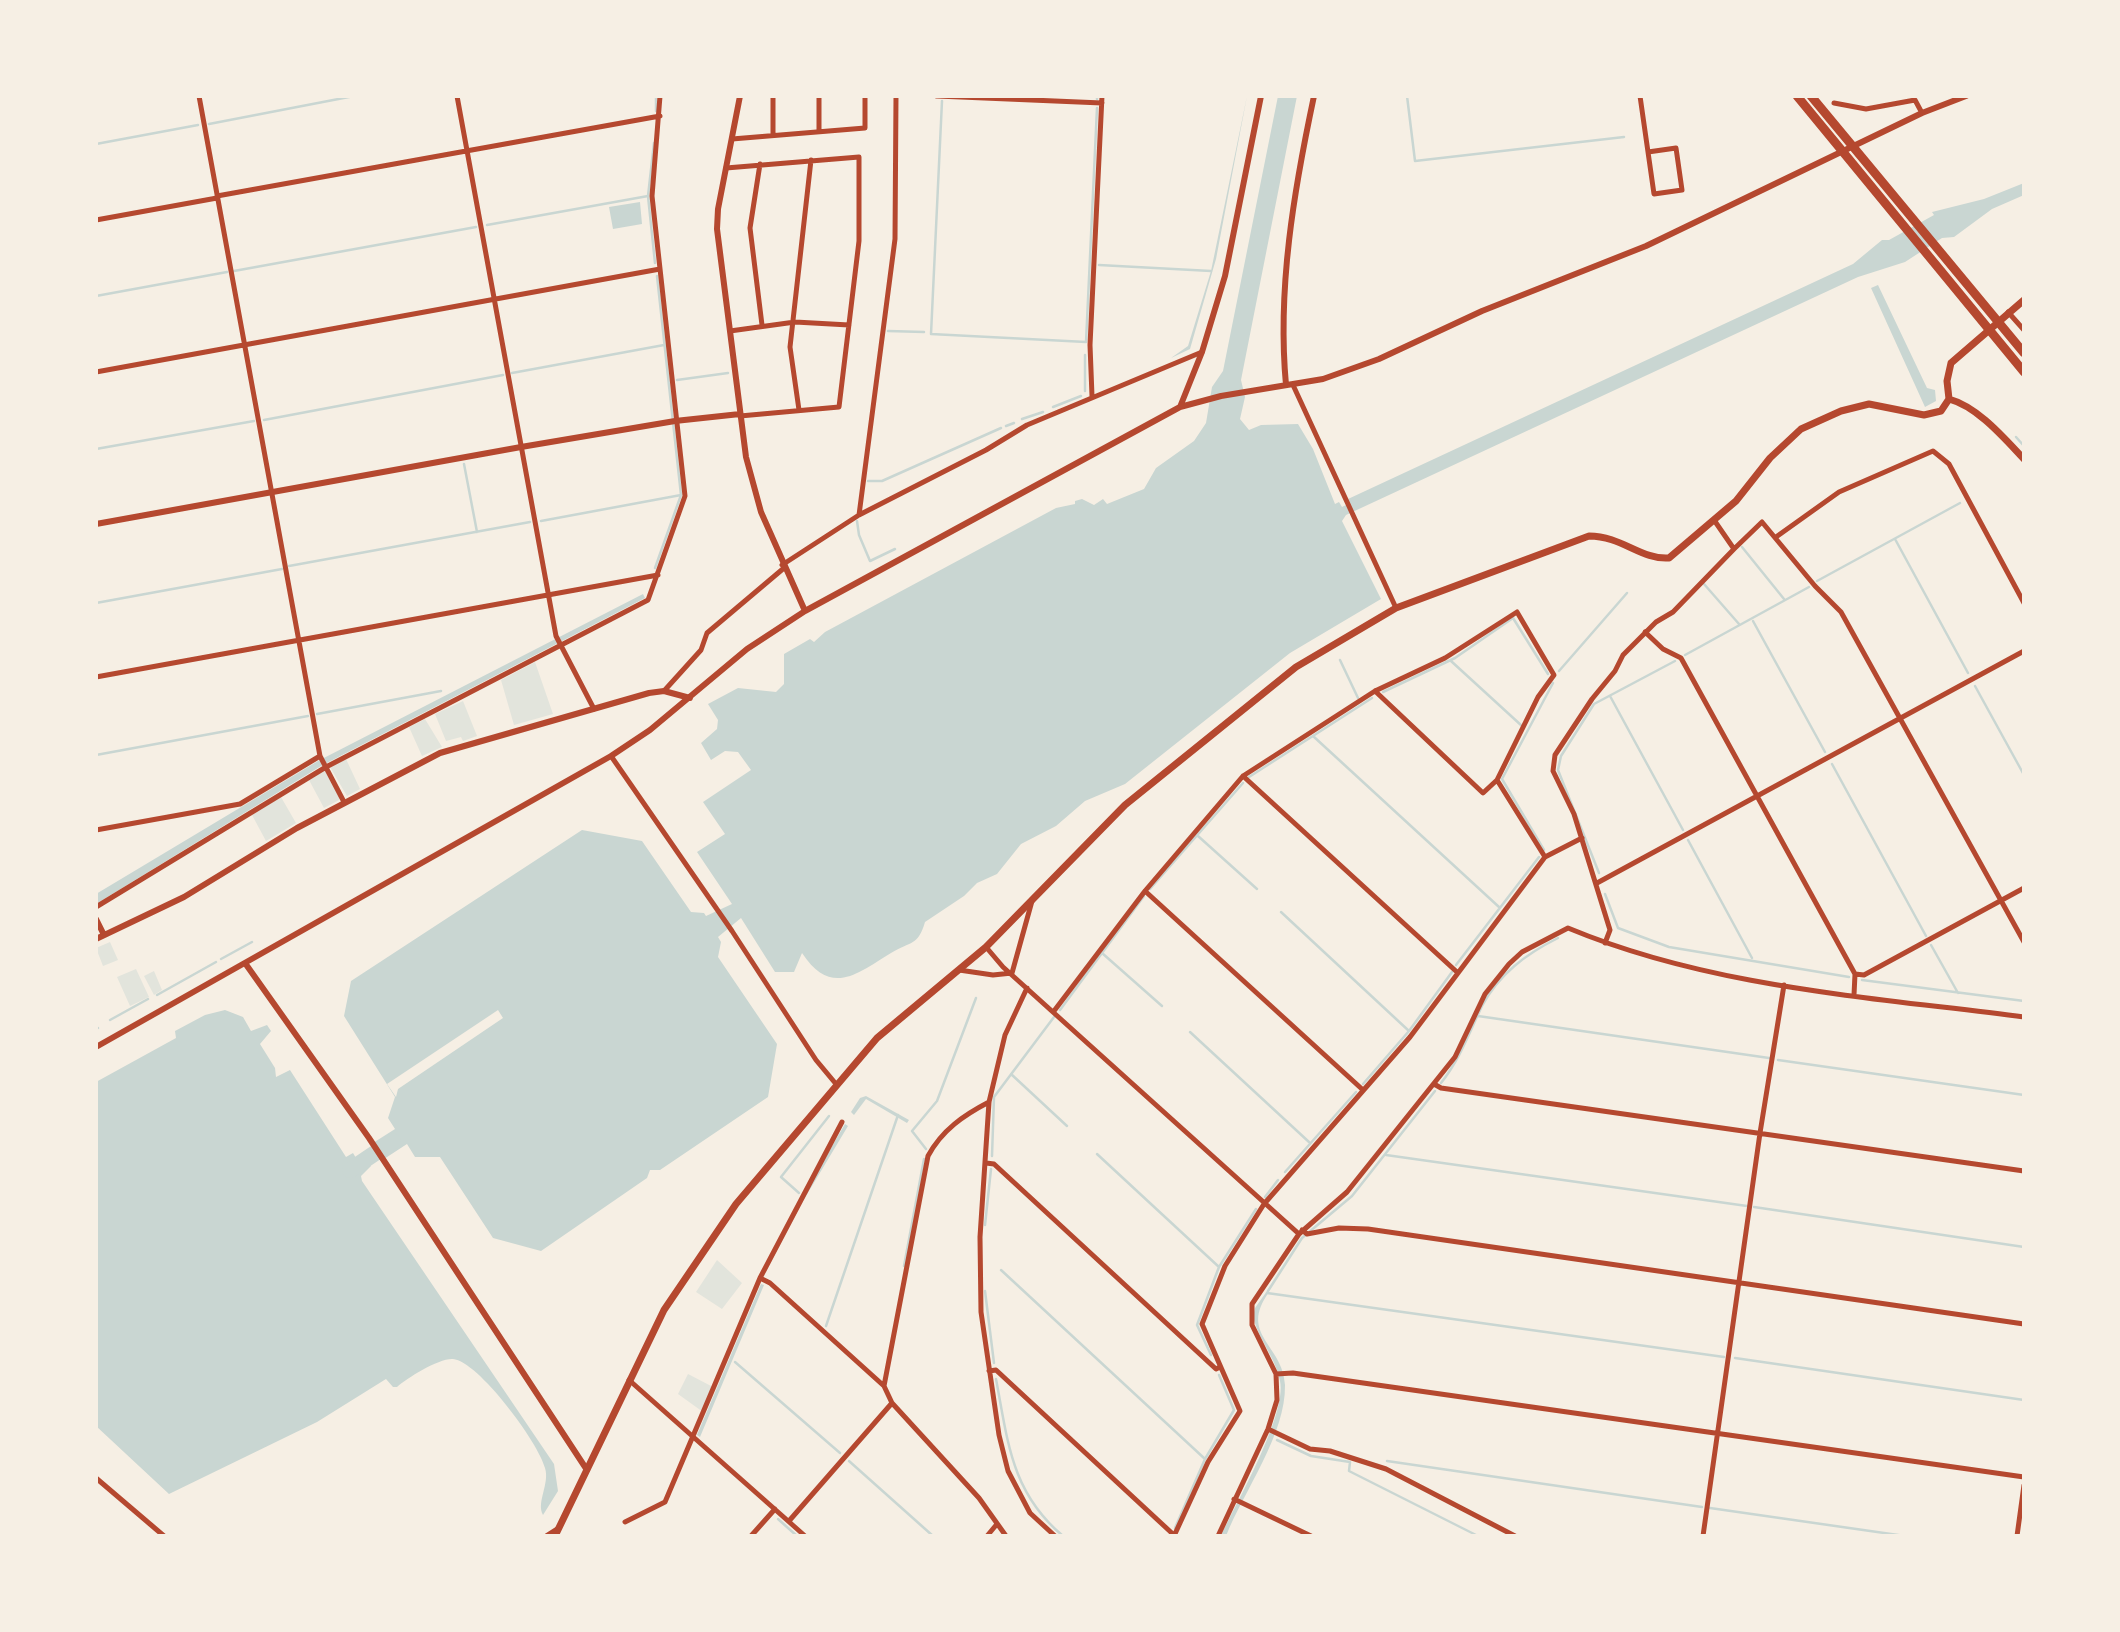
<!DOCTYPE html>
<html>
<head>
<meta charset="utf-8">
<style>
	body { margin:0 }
	#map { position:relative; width:2120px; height:1632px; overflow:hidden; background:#f6efe4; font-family:"Fira Sans",sans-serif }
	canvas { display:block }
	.frame { position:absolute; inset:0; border:98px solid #f6efe4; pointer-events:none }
</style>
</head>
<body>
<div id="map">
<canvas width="2120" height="1632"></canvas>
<div class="frame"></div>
</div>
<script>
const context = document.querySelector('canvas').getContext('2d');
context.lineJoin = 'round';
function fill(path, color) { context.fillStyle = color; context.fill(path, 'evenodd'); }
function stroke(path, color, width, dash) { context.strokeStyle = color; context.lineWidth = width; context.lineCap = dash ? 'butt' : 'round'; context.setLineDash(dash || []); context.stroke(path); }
fill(new Path2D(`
	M535,662L553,714L514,725L501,680Z
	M463,701L477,736L463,741L461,737L446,741L435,714Z
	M425,719L442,747L422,756L409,727Z
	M346,759L360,789L347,796L330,767Z
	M325,770L339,797V800L324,808L309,780Z
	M281,797L296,823L266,841L252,815Z
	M110,942L118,960L103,966L96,948Z
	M136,969L149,997L130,1006L117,977Z
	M154,971L162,990L154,995L144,976Z
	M717,1260L742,1283L722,1309L696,1292Z
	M688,1374L713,1387L703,1412L678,1394Z`), '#e2e4dc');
fill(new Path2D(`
	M1247,96L1216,259L1190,349L1171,358L1188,346L1211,271Z
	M1278,96H1297L1241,380L1245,397L1240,419L1249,430L1261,425L1298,424L1313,449L1335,504L1339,502L1342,507L1350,503L1348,499L1853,264L1882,240H1889L1934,215L1932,212L1984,199L2024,183V195L1992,209L1954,237L1942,238L1905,262L1858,277L1346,515L1342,521L1381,599L1290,653L1125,784L1085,801L1056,826L1021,844L997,874L977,883L964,896L925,922C918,946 911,941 891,953C857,974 831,997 802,953L794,972H775L741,918L718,937L721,942L718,957L777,1044L768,1097L660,1170H650L647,1178L541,1251L493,1238L440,1157H415L407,1144L384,1159L373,1143L395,1129L388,1118L395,1097L344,1016L351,981L582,830L642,841L691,912L704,913L706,916L732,904L697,852L725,834L703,802L751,770L738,752L725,751L711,760L701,743L717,729L718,720L708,704L738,688L776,692L784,684V654L810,639L814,642L825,632L1056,508L1075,504V501L1082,499L1094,505L1103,499L1107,504L1144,489L1156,468L1194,441L1206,423L1212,387L1223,371Z
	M640,202L642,224L613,229L609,207Z
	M1878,285L1927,388L1935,390L1936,401L1925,407L1871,288Z
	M643,594L645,598L321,766L96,904V894L318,761Z
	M225,1010L243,1017L251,1031L267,1025L271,1031L260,1044L275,1068L276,1077L290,1070L346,1157L353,1153L356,1158L363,1154L371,1166L361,1176L362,1181L554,1464L558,1491L543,1515C536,1502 550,1484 545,1468C539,1443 478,1361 453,1359C439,1358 407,1378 397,1387H393L386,1379L317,1422L169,1494L96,1426V1082L176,1038L175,1031L205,1015Z
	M866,1096L909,1120L907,1123L866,1099L854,1115L851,1112L860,1098Z
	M845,1124L848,1126L803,1201L764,1275L801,1199Z
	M761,1284L764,1285L700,1437L697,1435Z
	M1267,1291L1269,1292C1238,1335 1283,1344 1285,1385C1286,1434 1244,1491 1226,1536H1221C1237,1501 1287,1415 1280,1381C1276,1358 1258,1339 1253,1316L1255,1308Z`), '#c9d6d2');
fill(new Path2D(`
	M498,1010L503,1018L398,1089L396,1097L387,1084Z`), '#f6efe4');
stroke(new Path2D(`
	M1407,96L1415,161L1624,137
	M1097,99V96
	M942,101L931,334L1086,342L1097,108
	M656,111V96
	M209,124L354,96
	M654,143L648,196L655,263
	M96,144L198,125
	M487,225L648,196
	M1099,265L1211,271
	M234,271L476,227
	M96,296L227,272
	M888,331L924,332
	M512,373L664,345
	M677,380L728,373
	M1085,391V355
	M1053,407L1081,396
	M1022,419L1043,412
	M264,420L503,375
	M1006,426L1014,423
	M2016,437L2024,446
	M96,449L254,421
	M464,464L477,532
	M868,481H882L1001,428
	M541,521L681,495
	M857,521L859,535L870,561L895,549
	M1895,539L1968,673
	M1742,547L1784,599
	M289,566L530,522
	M655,568L681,495L657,276
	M1817,581L1960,503
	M1704,584L1739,624
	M96,603L282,569
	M1753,621L1825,752
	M1685,655L1809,587
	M1340,660L1358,698
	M1451,661L1522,726
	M1559,671L1627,593
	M1975,686L2024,775
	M1383,692L1455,658L1513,618L1548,674
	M1610,696L1683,830
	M317,714L441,691
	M1313,736L1499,907
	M96,755L308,716
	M1832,764L1926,936
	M1249,777L1372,698
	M1198,836L1257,889
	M1688,840L1752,958
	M1544,850L1502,779L1553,683
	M1599,873L1558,770L1561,756L1594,704L1675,661
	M1150,889L1243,783
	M1605,894L1618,928L1669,947L1849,977
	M1281,912L1409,1031
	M1931,945L1958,993
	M1102,953L1162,1006
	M221,959L252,942
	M1456,965L1539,857
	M1862,980L2024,1001
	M157,995L216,962
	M1060,1010L1144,896
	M1478,1016L1769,1058
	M110,1020L148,999
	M96,1029L98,1028
	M1190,1032L1309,1142
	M1778,1060L2024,1095
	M1011,1074L1067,1126
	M1441,1083C1460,1059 1469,1033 1482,1006C1499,974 1526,954 1558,938
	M1363,1084L1409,1031L1452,972
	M926,1149L912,1131L937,1101L976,998
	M1097,1154L1219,1267
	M1386,1155L1747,1206
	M992,1156L994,1097L1054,1017
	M1285,1172L1356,1092
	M799,1193L781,1177L829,1116
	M1265,1197L1278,1180
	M1754,1207L2024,1247
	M985,1225L991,1169
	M904,1266L924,1159
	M1001,1270L1205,1459
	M985,1291L994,1363
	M1268,1291L1302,1238L1352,1196L1435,1091
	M1267,1293L1724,1357
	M826,1326L898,1115
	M1211,1355L1197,1325L1219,1267L1256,1209
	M1735,1358L2024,1400
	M735,1362L840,1453
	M996,1379C1008,1442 1011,1492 1063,1536
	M1277,1440L1311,1456L1350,1462L1349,1471L1478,1536
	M849,1461L933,1536
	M1387,1461L1702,1507
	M1710,1508L1905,1536
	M778,1519L797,1536
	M1175,1528L1205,1459L1234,1410L1219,1375`), '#c9d6d2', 2.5);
stroke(new Path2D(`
	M350,1170L393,1141`), '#c9d6d2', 16);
stroke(new Path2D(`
	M199,96L320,756L344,802
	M457,96L556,636L594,709
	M937,96L1102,103
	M1640,96L1654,194L1682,190L1676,148L1648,152
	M1834,103L1866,109L1915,100L1922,113
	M819,131V96
	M773,135V96
	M732,139L865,128V96
	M760,164L750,228L762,325
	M726,168L859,157V241L839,407L740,416
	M217,196L660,116
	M96,220L217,198
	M2008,312L2024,330
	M730,331L795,322L849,325
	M96,372L660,269
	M1293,385L1396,608
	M1092,396L1090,345L1102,96
	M799,410L790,347L811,160
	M859,515L895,239L896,96
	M1714,520L1734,549L1762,522L1815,586L1841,612L2024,942
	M1776,537L1839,492L1933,451L1949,464L2024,603
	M782,565L859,515L986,450L1027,425L1202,352
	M1645,632L1663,649L1681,658L1855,974L1854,995
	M96,677L658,575
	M664,691L701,650L707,633L784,568
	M1375,691L1483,793L1497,780L1545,857
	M611,756L732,931L816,1060L836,1084
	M1243,776L1458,973
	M96,830L240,804L320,756
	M1597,883L2024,651
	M1145,891L1363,1090
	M96,907L326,767L648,600L685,496L652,196L660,96
	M1605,943L1610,930L1574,814L1553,771L1555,755L1592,699L1615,671L1623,655L1656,622L1673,612L1734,549
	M986,947L1003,967L1299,1234
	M959,970L993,975L1012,973L1032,901
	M1855,974L1864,975L2024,888
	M1027,988L1005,1035L989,1102L980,1237L981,1312L999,1435L1008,1471L1030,1513L1055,1536
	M1054,1011L1145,891L1243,776L1375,691L1445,658L1517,612L1554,675L1538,697L1497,780
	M1434,1084L1441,1088L2024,1171
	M989,1102C964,1115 942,1130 928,1156L884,1386L892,1403L979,1498L1006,1536
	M986,1163L994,1164L1216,1369L1220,1367
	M1302,1230L1307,1234L1339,1228L1368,1229L2024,1324
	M760,1278L770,1283L884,1386
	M989,1371L996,1370L1175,1536
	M1276,1374L1293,1373L2024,1477
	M629,1380L805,1536
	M1268,1429L1310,1449L1330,1451L1386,1469L1515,1536
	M96,1478L164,1536
	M1234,1499L1311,1536
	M789,1521L892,1403
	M625,1522L665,1502L760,1278L842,1122
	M546,1536L557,1529
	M751,1536L775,1509
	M987,1536L997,1524
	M1174,1536L1208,1462L1240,1411L1202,1324L1225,1266L1264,1204L1410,1037L1545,857L1582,838
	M1218,1536L1268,1429L1277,1400L1276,1374L1252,1325V1304L1299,1234L1347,1192L1455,1057L1485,994L1509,964L1522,952L1568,928C1712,988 1871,997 2024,1017
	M1703,1536L1760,1133L1784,985
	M2017,1536L2024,1485`), '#b5482f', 5);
stroke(new Path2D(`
	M740,96L718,209L717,229L746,457L761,512L805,611
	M1286,385C1277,289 1294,190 1314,96
	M1180,407L1202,352L1225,276L1261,96
	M96,524L521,447L675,421L740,414
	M96,919L104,935
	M96,939L184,897L297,828L440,753L649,693L664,691L690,698
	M245,963L369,1138L587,1470
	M96,1047L611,756L650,730L747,649L805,611L1180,407L1221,396L1323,379L1379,359L1482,311L1646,246L1922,113L1966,96`), '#b5482f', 6);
stroke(new Path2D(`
	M1949,399L1947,381L1951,363L2024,300
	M555,1536L664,1310L736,1204L877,1038L986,947L1125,805L1296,667L1396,608L1589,536C1622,536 1641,560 1669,558L1736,501L1770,458L1801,429L1841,411L1869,404L1924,415L1941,411L1949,399C1978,407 2004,438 2024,459`), '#b5482f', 7);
stroke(new Path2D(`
	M1797,96L2024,372
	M1811,96L2024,353`), '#b5482f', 9);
</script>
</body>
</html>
